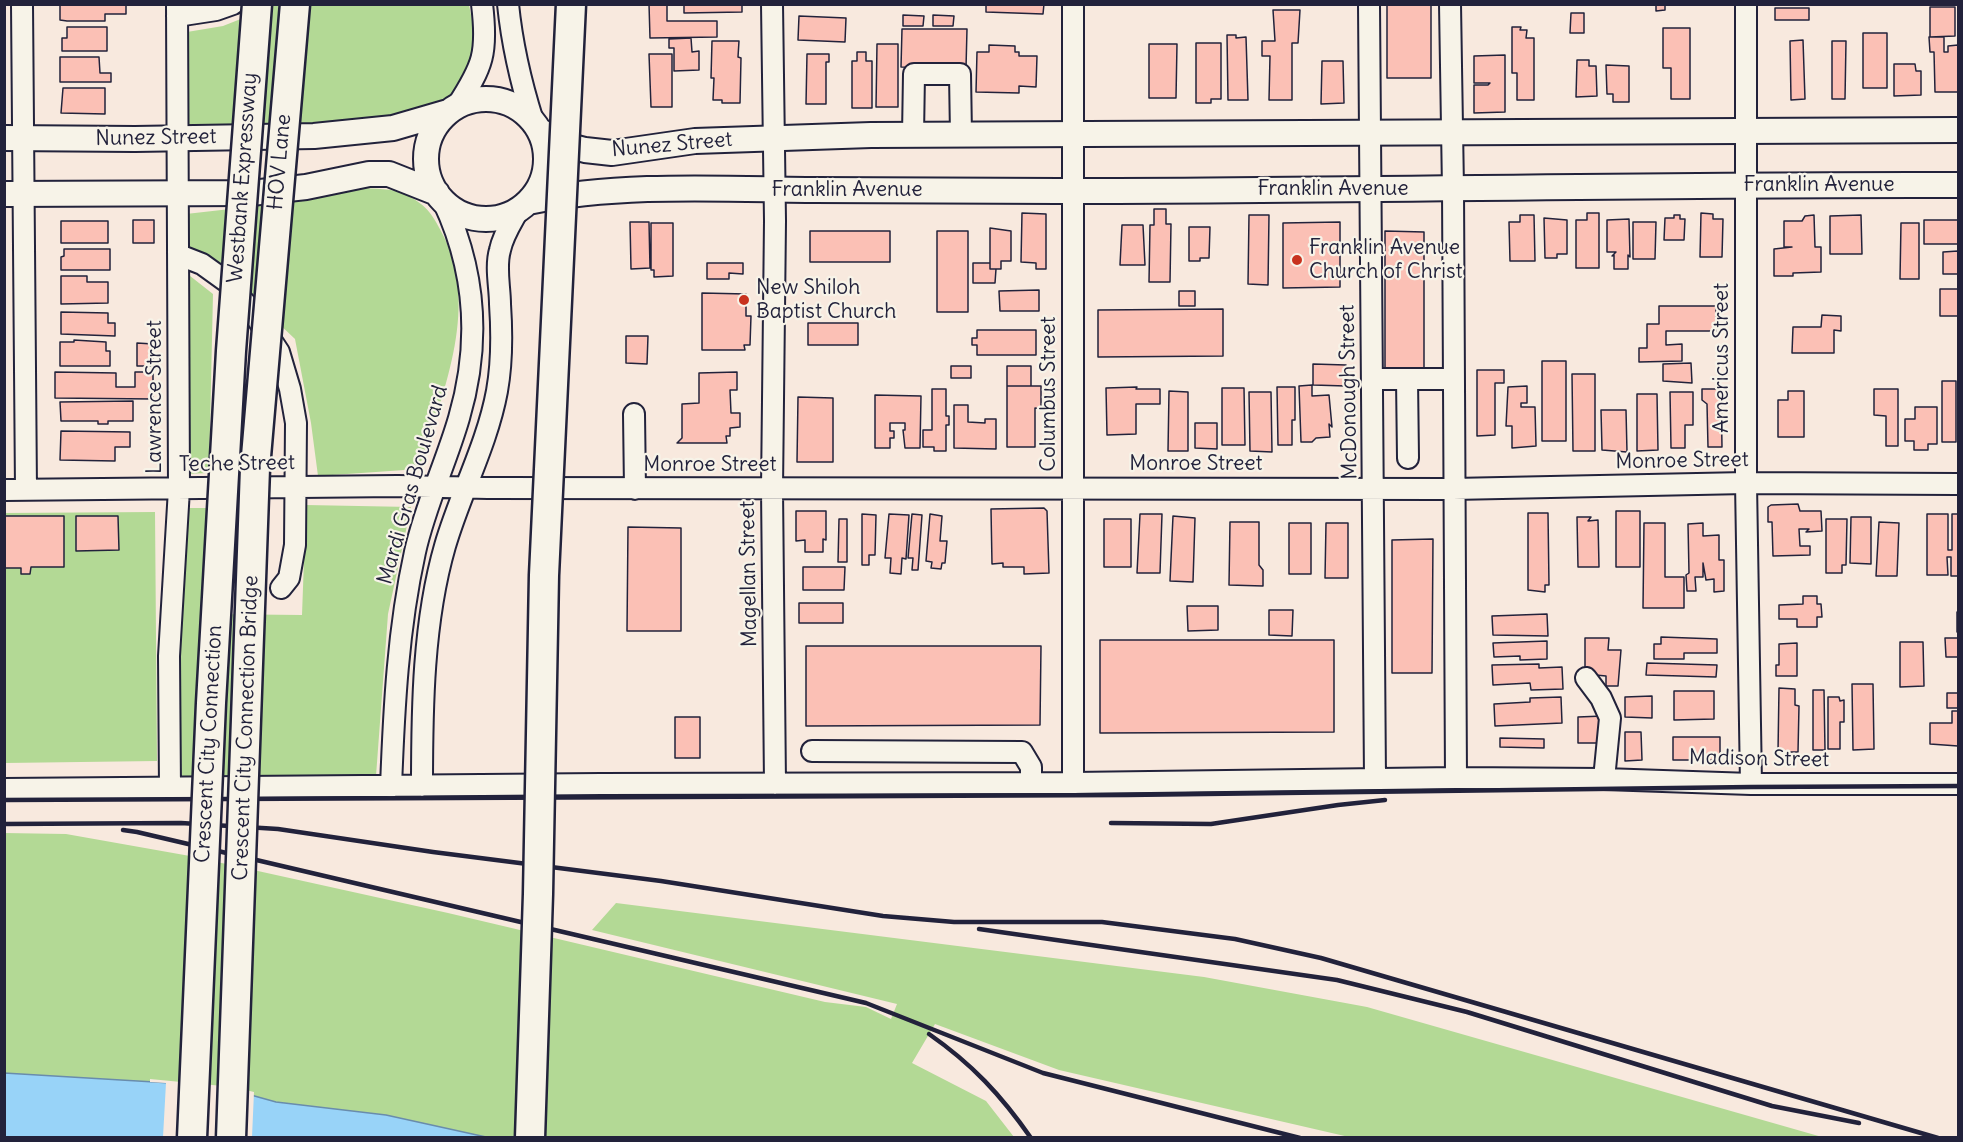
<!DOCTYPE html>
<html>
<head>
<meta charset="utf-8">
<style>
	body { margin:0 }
	#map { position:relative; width:1963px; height:1142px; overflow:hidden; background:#f8e9de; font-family:Delius,sans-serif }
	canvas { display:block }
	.frame { position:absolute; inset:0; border:6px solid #22223b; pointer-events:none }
</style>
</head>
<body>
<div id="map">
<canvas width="1963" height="1142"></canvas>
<div class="frame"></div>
</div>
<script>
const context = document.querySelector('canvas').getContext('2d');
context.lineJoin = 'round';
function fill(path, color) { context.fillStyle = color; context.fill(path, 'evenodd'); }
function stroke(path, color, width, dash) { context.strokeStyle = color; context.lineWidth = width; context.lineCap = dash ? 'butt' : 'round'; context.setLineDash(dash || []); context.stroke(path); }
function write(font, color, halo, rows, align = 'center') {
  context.font = font + ' Delius,sans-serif'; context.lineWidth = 4.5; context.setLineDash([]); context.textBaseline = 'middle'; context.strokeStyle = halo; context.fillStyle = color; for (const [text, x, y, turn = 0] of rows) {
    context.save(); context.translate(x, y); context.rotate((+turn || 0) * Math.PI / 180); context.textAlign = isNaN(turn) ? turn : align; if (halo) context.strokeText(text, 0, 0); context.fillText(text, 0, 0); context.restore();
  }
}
fill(new Path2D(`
	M276,5H469L475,35L468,78L440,104L391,118L326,127L186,128L187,32L223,26Z
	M360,188C373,189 394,188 405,194C428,206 433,215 444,237C480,310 441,397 419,469L318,476L311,423L295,339L221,269L186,251V214L310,200Z
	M185,272L213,294L209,473L185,474Z
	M306,505L411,507L388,614L376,776H178L184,508H211L207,614L302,615Z
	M155,512L157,761L5,763L4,513Z
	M4,833L66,834L190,856L448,913L825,1002L866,1007L891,1019L897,1004L592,930L616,903L1204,977L1367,1007L1822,1137H1349L1059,1070L935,1024L912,1063L986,1101L1014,1137H486L386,1115L276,1102L171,1084L5,1073Z`), '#b3d995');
const water = new Path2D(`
	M4,1073L171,1083L233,1090L276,1102L386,1115L486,1137H5Z`);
fill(water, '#98d3f8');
stroke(water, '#698cac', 1.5);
fill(new Path2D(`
	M150,1079L233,1087L254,1092L252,1137H163L166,1083L150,1082Z`), '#f8e9de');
const building = new Path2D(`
	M60,4H126V14H105V21H67L60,20Z
	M649,4H667V21H717V37L650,38Z
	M684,4H742V12L684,13Z
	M986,4H1044L1043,14L986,12Z
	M1387,4H1431V78H1387Z
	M1656,4H1689L1665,5V10L1656,11Z
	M1930,7H1955V36L1930,37Z
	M1775,8H1809V20H1775Z
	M1273,10H1300L1298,43H1292V100H1269L1270,56H1262V41H1275Z
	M1571,13H1584V33H1570Z
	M903,15L924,16L923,26H903Z
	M933,15L954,16L953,26H933Z
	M799,16L846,18L845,42L798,40Z
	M67,27H107V51H62V38H67Z
	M1512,27H1521L1520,30H1527L1526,38H1534V100H1517V73H1512Z
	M1663,28H1690V99H1671V68H1663Z
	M902,29H967L966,68L901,67Z
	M1863,33H1887V88H1863Z
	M1227,35H1236V38L1246,37L1248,100H1228Z
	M1929,37H1944V52H1948V46L1958,45V92H1935L1934,52H1930Z
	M691,38L692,52L699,51V70L674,71V48H669V39Z
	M1803,40L1805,99L1791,100L1790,41Z
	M712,41H739L738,57L741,58L740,103H722V100H713L714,78H711Z
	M1832,41H1846L1845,99H1832Z
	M1196,43H1221V99H1211V103H1196Z
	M877,44H898V107H876Z
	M1149,44H1177L1176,98H1149Z
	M989,45L1015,46V52H1019V56H1037L1036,87L1019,86V93L976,92L977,52H989Z
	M857,52H866V61H872V108H852V61H857Z
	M649,54H672V107H651Z
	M807,54H829V62H826V104H806Z
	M1505,55V112L1474,113V85H1488L1490,83H1474V56Z
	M60,57H99L100,73H111V82H60Z
	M1577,60H1589V66H1596L1597,96L1576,97Z
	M1322,61H1343L1344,103L1321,104Z
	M1894,64H1915L1916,71H1921V95L1894,96Z
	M1606,65L1629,66V102H1613V94H1607Z
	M63,88H105V114L61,113Z
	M1154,209H1166V224H1171L1170,282H1149L1150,225H1154Z
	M1022,213L1046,214V269H1036V263L1021,262Z
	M1587,213H1599V268H1576V220H1587Z
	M1701,213L1713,214V219H1723L1722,257H1700Z
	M1249,215H1269L1268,285L1248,284Z
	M1520,215H1534L1535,261H1510L1509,222H1520Z
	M1674,215H1680V219H1685L1684,240H1664L1665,218H1674Z
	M1814,215L1815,247H1821V272L1793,273V276H1774V249L1792,247H1784V221H1802L1805,216Z
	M1861,215L1862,254H1830V216Z
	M1544,218L1567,220V254H1557V258H1545Z
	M1629,219L1630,257L1628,255V269H1614V255L1612,256L1616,252H1607V220Z
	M133,220H154V243H133Z
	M1924,220H1958V244H1924Z
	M61,221H108V243H61Z
	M630,222H649L650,268L631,269Z
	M1340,222V287L1283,288V223Z
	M1633,222H1656L1655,259H1633Z
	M651,223H673V276L654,277V270H651Z
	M1901,223H1919V279H1900Z
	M1122,225H1143L1145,265H1120Z
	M1189,227H1210L1209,258H1200V261H1189Z
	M990,228L1011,231V261H1001V269H990Z
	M810,231H890V262H810Z
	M937,231H968V312H937Z
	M1385,231L1424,232V371H1385Z
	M64,249H110V270H61V257L64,256Z
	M1958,251V274H1943V252Z
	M707,263H743V274L729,273V279H707Z
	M973,263H990V269H996L995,283H973Z
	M61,276H87V282H108V303L61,304Z
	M1940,289H1958V316H1940Z
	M1039,290V311H1000L999,291Z
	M1179,291H1195V306H1179Z
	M702,293L746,294V316H751L750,345H744L745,350H702Z
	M1659,306H1716V331H1666V345L1682,344V361L1639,362V348H1647V324H1659Z
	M1223,309V356L1098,357V310Z
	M61,312L108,313V323H115V336L61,334Z
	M1822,315L1841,316V331L1834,330V353H1792L1793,327H1821Z
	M808,323H858V345H808Z
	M977,330H1036V355H977V345H972V338H977Z
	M626,336H648L647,364L626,363Z
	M74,340L106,342V351H110V366H60V342H74Z
	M137,343L153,344V366H137Z
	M1542,361H1566V441H1542Z
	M1691,363L1692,383L1663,381V364Z
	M1313,364L1346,365V386L1313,385Z
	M951,366H971V378H951Z
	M1007,366H1031V386H1007Z
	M1477,370H1504V383H1495V435L1477,436Z
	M55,372L116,373V387H135V372H153V399L55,398Z
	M737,372V390H730L731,413H740V427L730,428V436H726L727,443H677L682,438V404L699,403V373Z
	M1572,374H1595V451H1573Z
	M1942,381H1956V442H1942Z
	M1312,385V396L1329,395L1332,427L1329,424L1330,437L1316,438L1312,442H1301L1299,386Z
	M1007,386H1041V409L1035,408V447H1007Z
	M1527,386V403H1521V407H1535L1536,446L1512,448V426H1506L1508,387Z
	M1137,387L1136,389H1160V404H1136V434L1107,435L1106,388Z
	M1277,387H1295V420H1292V445H1278Z
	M1222,388H1244L1245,445H1222Z
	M932,389H946V416H949V425H946V451H934V447H923V430H932Z
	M1702,389H1721L1722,447H1708L1707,404L1702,400Z
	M1874,389H1898V446H1886V416L1874,415Z
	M1169,391L1188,392V451H1168Z
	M1788,391H1804V437H1778V400H1788Z
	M1249,392H1271L1272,452L1250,451Z
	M1670,392H1693V425H1685V448H1671Z
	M1637,394H1657L1658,450L1637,451Z
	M875,395L921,396L920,448H905L903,430H905V423H890V431H894V438H890V448H875Z
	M798,397L833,398V462H797Z
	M133,401V421H108V424H98V421H61L60,402Z
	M954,405H968V422L985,423V419H996V449L954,448Z
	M1915,407H1937V444H1928V450H1914V441H1905V419H1915Z
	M1601,410H1626L1627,452L1602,450Z
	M1195,423H1217V449L1195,448Z
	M61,431L130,432V447H115V461L60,460Z
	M1798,504L1800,511H1821L1822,531L1806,532L1809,529H1799L1800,546H1810V555L1773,556L1772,522H1768V507L1771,505Z
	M1044,508L1047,511L1049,573L1024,574V567H1003V563L992,564L991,509Z
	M796,511H826V540L823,539V552H805V540L796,541Z
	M1616,511H1640V567H1616Z
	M1528,513H1548L1549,585H1545V592L1528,590Z
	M862,514L876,515L875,555H869V565H862Z
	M889,514L909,515L906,559L902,558L901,574L890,573L891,558H885Z
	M912,514L922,515L918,570H912L913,558H908Z
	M930,514L942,516L940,541H947L945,563H942L941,569L931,568L932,562L926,561Z
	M1140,514H1162L1160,573H1137Z
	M1927,514H1948V550H1952V514H1958V576H1951V557H1947L1948,575H1927Z
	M4,516H64V567H31L30,574H21V568H4Z
	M76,516H118L119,550L76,551Z
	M1173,516L1195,518L1193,582L1170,581Z
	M1577,517H1591L1588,521L1598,520L1599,567H1578Z
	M1851,517H1871V564L1850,563Z
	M839,519H847V562H838Z
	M1104,519H1131V567H1104Z
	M1826,519H1847L1846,565H1842V573H1826Z
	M1230,522H1259V565L1263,570V586L1229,585Z
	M1879,522L1899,523L1897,576H1876Z
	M1289,523H1311V574H1289Z
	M1326,523H1348V578H1325Z
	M1644,523H1665V577H1684V608H1643Z
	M1703,523V536L1719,535V560H1724V591L1714,592V579L1706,580L1703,563V577H1695L1696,591H1687L1686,575L1689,573L1688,524Z
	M628,527L681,528V631H627Z
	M1433,539L1432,673H1392V540Z
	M803,567H845L844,590H803Z
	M1803,596H1817V604H1821L1822,617H1817V627H1797V619H1779V605L1803,604Z
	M799,603H843V623H799Z
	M1187,606H1218V630L1188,631Z
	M1269,610H1293L1292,636L1269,635Z
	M1957,612H1958V632H1957Z
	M1547,614L1548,636L1493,635L1492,616Z
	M1661,637L1717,639V653H1684V659H1654V644H1661Z
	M1585,638H1609L1608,650H1621L1618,686H1606V676L1585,674Z
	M1945,638H1958V657H1946Z
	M1100,640H1334V732L1100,733Z
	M1547,641V659L1520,660V656L1494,657L1493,643Z
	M1900,642H1923L1924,686L1900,687Z
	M1797,643V676H1776V665H1779V644Z
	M806,646H1041L1040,725L806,726Z
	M1647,663L1717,665L1716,677L1646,675Z
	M1539,664V668L1562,667L1563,689L1531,690L1530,683L1493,685L1492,665Z
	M1852,684H1873L1874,749L1853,750Z
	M1779,688L1795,689V705L1799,706L1798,752H1778Z
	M1813,690H1824L1825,750H1813Z
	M1674,691H1714V719L1674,720Z
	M1947,693H1958V708H1947Z
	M1652,696V718L1625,717V697Z
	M1561,697L1562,723L1495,726L1494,704L1530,702V698Z
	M1828,697H1839L1840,701L1844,700V722H1840V749H1828Z
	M1952,711H1958V746L1930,744V723H1952Z
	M1603,716L1601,743H1578V717Z
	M675,717H700V758H675Z
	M1625,732H1641L1642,760L1625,761Z
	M1673,737H1720V760H1673Z
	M1500,738L1544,739V748L1500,747Z`);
fill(building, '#fbc0b5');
stroke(building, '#22223b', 1.5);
const minor = new Path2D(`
	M22,4L26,490
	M508,4C512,44 521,83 533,121
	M772,4L775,221L772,489L775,784
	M1369,4L1375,779
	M1450,4L1453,189L1456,778
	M1746,4V483L1751,784
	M177,16L216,10L233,4
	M457,106C483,66 488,53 482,4
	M913,135L914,74H960L961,135
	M179,255L202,264L227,282L252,311L279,352L290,389L296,423L295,545L289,578L281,588
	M1373,379H1453
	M1407,379L1408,458
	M634,414L635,489
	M4,490L398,486L488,488L1453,489L1746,483L1958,484
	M1586,678L1601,698L1610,718L1604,779
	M812,751L1022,752L1031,767V783
	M1073,783V4
	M422,786C422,708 423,622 445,546C460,494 487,445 497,391C502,363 502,333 500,304C500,287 495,267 500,250C503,235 512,222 519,209
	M391,787C394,707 398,629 415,552C425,506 446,463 459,418C481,343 476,271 443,201
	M170,788L169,656L179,489L177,4
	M4,789L601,784L1073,783L1456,778L1604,779L1751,784H1958`);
const major = new Path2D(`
	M426 159a60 60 0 1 1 120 0a60 60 0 1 1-120 0Z
	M539,130L558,143L585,150L612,153L695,141L871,135L1958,130
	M4,138L135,139L314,136L393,128L448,112
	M4,194L251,193L306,187L369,174H389L437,193
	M528,202C622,183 720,189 815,190C896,191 978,190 1059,191C1359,191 1659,184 1958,185`);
stroke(minor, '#22223b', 24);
stroke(major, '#22223b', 28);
stroke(minor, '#f7f3e8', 20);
stroke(major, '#f7f3e8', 24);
stroke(new Path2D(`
	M4,800L1127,795L1751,787L1958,786
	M1111,823L1211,824L1338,805L1385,800
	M4,824L181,823L278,829L433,852L661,881L883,916L954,922H1102L1235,939L1321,958L1938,1138
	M123,830L137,832L866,1003L1043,1073L1300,1138
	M979,929L1337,980L1467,1012L1772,1106L1859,1123
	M929,1034C972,1064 1001,1095 1031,1138`), '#22223b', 4.5);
const highwayBridge = new Path2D(`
	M192,1138L211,703L231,351L257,4
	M231,1138L255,468L295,4
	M530,1138L538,894L544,575L571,4`);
stroke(highwayBridge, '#22223b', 33, []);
stroke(highwayBridge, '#f7f3e8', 28);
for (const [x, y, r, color] of [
	[1297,260,6,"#c8321e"],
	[744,300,6,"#c8321e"]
]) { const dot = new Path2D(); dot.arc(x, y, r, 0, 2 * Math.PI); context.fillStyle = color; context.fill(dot); stroke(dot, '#f7f3e8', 2); }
write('21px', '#22223b', '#f7f3e8', [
	["Nunez Street",156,138,-1],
	["Nunez Street",672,145,-5],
	["HOV Lane",280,162,-85],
	["Westbank Expressway",243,178,-86],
	["Franklin Avenue",1819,185],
	["Franklin Avenue",1333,189],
	["Franklin Avenue",847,190],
	["Americus Street",1722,358,-90],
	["McDonough Street",1349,392,-91],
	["Columbus Street",1049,394,-90],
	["Lawrence Street",155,397,-90],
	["Monroe Street",1682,461,-1],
	["Teche Street",237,464,-1],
	["Monroe Street",1196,464],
	["Monroe Street",710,465],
	["Mardi Gras Boulevard",413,485,-74],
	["Magellan Street",749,574,-91],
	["Crescent City Connection Bridge",246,728,-88],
	["Crescent City Connection",209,744,-87],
	["Madison Street",1759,759,1]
]);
write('21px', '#22223b', '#f7f3e8', [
	["Franklin Avenue",1309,248],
	["Church of Christ",1309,272],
	["New Shiloh",756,288],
	["Baptist Church",756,312]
], 'left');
</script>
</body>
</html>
